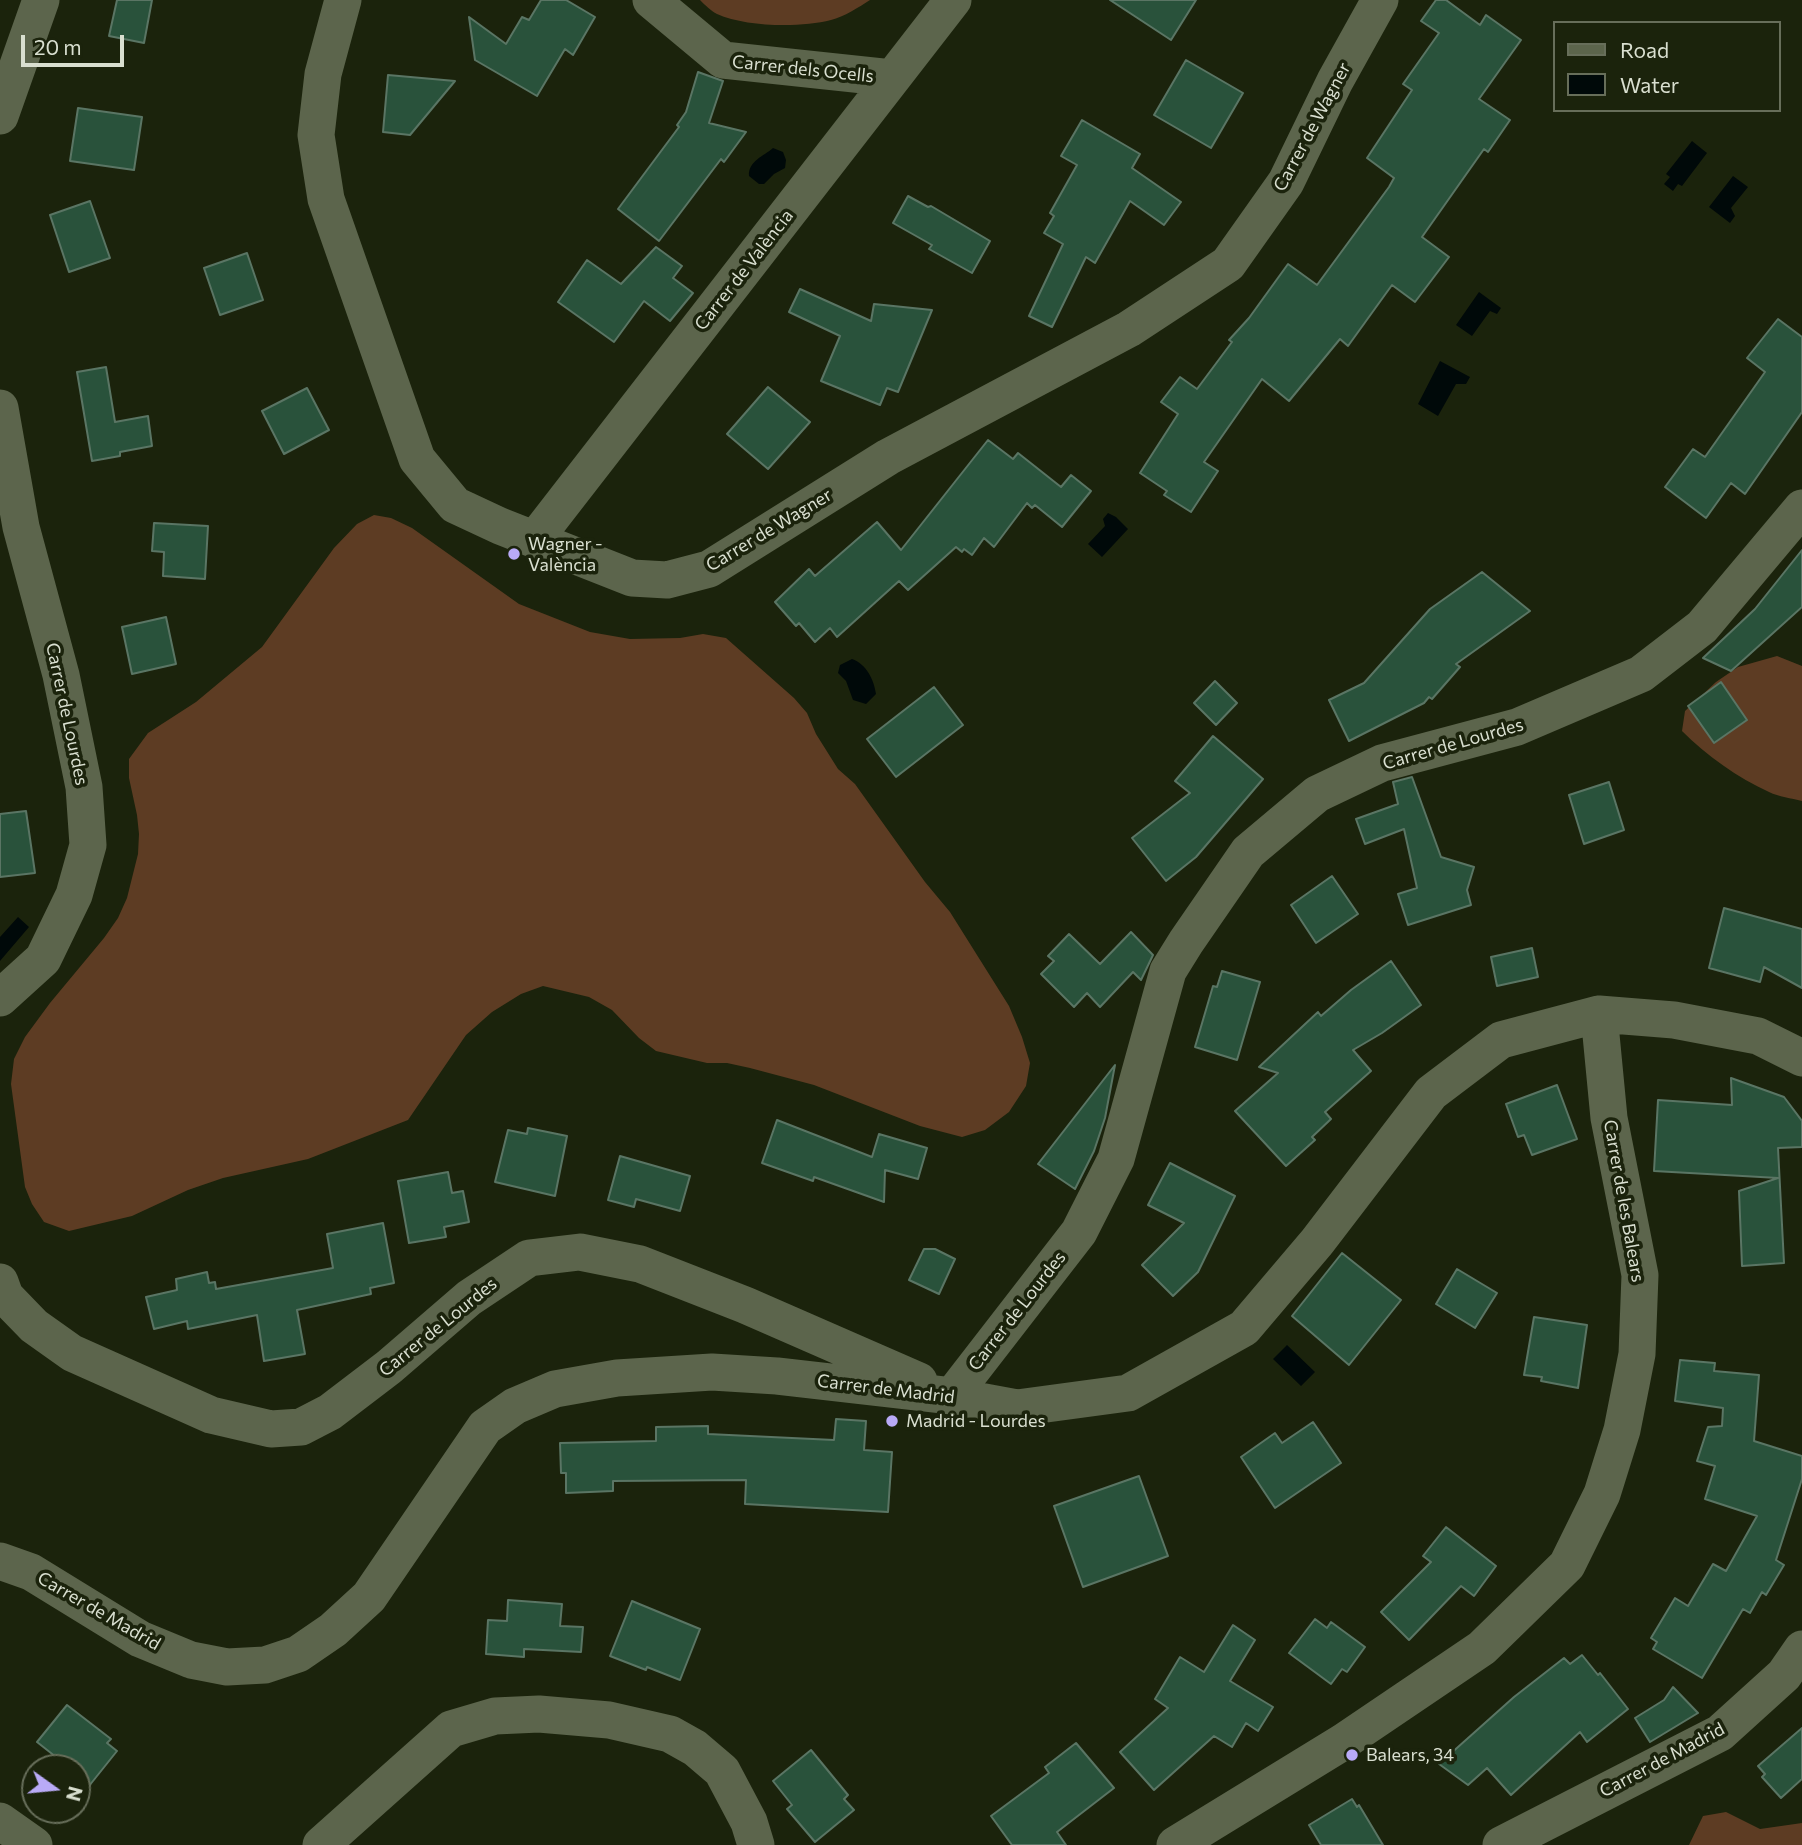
<!DOCTYPE html>
<html>
<head>
<meta charset="utf-8">
<style>
	body { margin:0 }
	#map { position:relative; width:1802px; height:1845px; overflow:hidden; background:#1b230c; font-family:Commissioner,sans-serif }
	canvas { display:block }
	.legend { position:absolute; left:1553px; top:21px; width:228px; height:91px; box-sizing:border-box; background:#1b230c; border:2px solid #676e5a; margin:0; padding:9px 12px; list-style:none; font-size:21px; color:#d9dfd0 }
	.legend li { display:flex; align-items:center; gap:14px; height:35px }
	.legend b { width:35px; border:2px solid #676e5a }
	.north { position:absolute; left:21px; top:1754px; width:70px; height:70px; box-sizing:border-box; background:#1b230c; border:2px solid #676e5a; border-radius:50%; rotate:105deg; font-size:19px; font-weight:700; line-height:28px; text-align:center; color:#d9dfd0 }
	.north::after { content:''; display:block; margin:auto; width:24px; height:32px; background:#b9aaf7; clip-path:polygon(50% 0,100% 100%,50% 72%,0 100%) }
	.scale { position:absolute; left:21px; top:35px; width:103px; height:32px; box-sizing:border-box; border:4px solid #d9dfd0; border-top:0; padding-left:9px; font-size:21px; line-height:24px; white-space:nowrap; color:#d9dfd0; -webkit-text-stroke:5px #1b230c; paint-order:stroke }
</style>
</head>
<body>
<div id="map">
<canvas width="1802" height="1845"></canvas>
<ul class="legend">
<li><b style="height:9px;background:#5c654c"></b>Road</li>
<li><b style="height:19px;background:#000909"></b>Water</li>
</ul>
<div class="north">N</div>
<div class="scale">20 m</div>
</div>
<script>
const context = document.querySelector('canvas').getContext('2d');
context.lineJoin = 'round';
function fill(path, color) { context.fillStyle = color; context.fill(path, 'evenodd'); }
function stroke(path, color, width, dash) { context.strokeStyle = color; context.lineWidth = width; context.lineCap = dash ? 'butt' : 'round'; context.setLineDash(dash || []); context.stroke(path); }
function write(font, color, halo, rows, align = 'center') {
  context.font = font + ' Commissioner,sans-serif'; context.lineWidth = 7; context.setLineDash([]); context.textBaseline = 'middle'; context.strokeStyle = halo; context.fillStyle = color; for (const [text, x, y, turn = 0] of rows) {
    context.save(); context.translate(x, y); context.rotate((+turn || 0) * Math.PI / 180); context.textAlign = isNaN(turn) ? turn : align; if (halo) context.strokeText(text, 0, 0); context.fillText(text, 0, 0); context.restore();
  }
}
fill(new Path2D(`
	M700,0H870C859,7 844,17 831,20C800,28 746,27 717,14C711,11 705,5 700,0Z
	M374,515L391,518L412,528L519,604L590,632L630,639L680,638L703,634L726,638L794,698L807,713L816,734L838,769L855,784L925,882L950,912L1009,1006L1022,1037L1030,1063L1026,1086L1009,1112L985,1130L962,1137L920,1126L814,1085L750,1068L727,1063H707L656,1051L639,1038L612,1010L589,997L543,986L521,994L492,1012L466,1035L408,1120L308,1159L223,1178L188,1190L132,1216L69,1231L44,1222L32,1204L25,1187L11,1084L14,1059L25,1037L50,1003L104,938L118,918L127,898L138,854L139,834L137,815L129,778V759L148,733L196,702L262,647L334,548L357,524Z
	M1777,656L1802,666V801C1791,798 1779,797 1769,792C1738,778 1706,755 1682,731L1685,711L1716,682L1738,667Z
	M1726,1812L1760,1829L1802,1823V1845H1689L1703,1816Z`), '#5d3c23');
fill(new Path2D(`
	M1692,141L1707,153L1682,186L1678,184L1673,191L1664,184L1670,177L1666,174Z
	M773,148L783,152L786,160L785,168L774,174L764,184H759L749,176C748,161 764,156 773,148Z
	M1733,176L1748,187L1731,208L1735,216L1730,223L1709,207Z
	M1479,292L1501,308L1497,314L1490,311L1472,336L1456,325Z
	M1440,361L1470,377L1466,384H1456L1438,416L1418,404Z
	M1108,513L1116,517L1128,529L1102,557L1088,544L1105,526L1103,519Z
	M852,659C866,664 874,679 876,694L866,704L853,700L846,681L838,673L840,665Z
	M18,917L29,927L0,961V937Z
	M1287,1345L1315,1372L1301,1386L1273,1359Z`), '#000909');
const building = new Path2D(`
	M117,0H152L144,43L109,36Z
	M541,0H566L595,17L573,55L565,49L537,96L475,60L469,17L506,44L522,17L529,20Z
	M1110,0H1196L1171,40Z
	M1436,0H1446L1480,25L1486,15L1521,40L1479,99L1510,120L1488,152L1484,149L1422,237L1449,257L1415,302L1392,285L1348,346L1340,339L1289,401L1262,379L1204,462L1218,471L1191,512L1164,495L1167,491L1140,473L1178,414L1161,402L1180,377L1197,389L1232,342L1229,340L1249,318L1288,264L1317,285L1389,187L1394,178L1367,158L1412,90L1403,84L1439,33L1421,21Z
	M1186,60L1243,93L1211,148L1154,115Z
	M698,72L723,81L709,123L746,132L724,162L721,159L659,241L618,209L679,127L677,125L686,112Z
	M388,75L455,81L410,135L383,132Z
	M78,108L142,117L134,170L70,161Z
	M1082,120L1140,154L1132,168L1181,202L1164,225L1130,201L1095,263L1086,257L1052,327L1029,316L1063,244L1044,233L1054,216L1050,213L1077,165L1061,156Z
	M908,196L928,207L931,206L990,241L972,273L929,249L932,245L893,223Z
	M90,201L110,258L69,272L50,215Z
	M656,247L682,266L673,278L693,293L670,321L644,301L614,342L558,302L587,260L621,284Z
	M247,253L263,300L220,315L204,268Z
	M800,289L871,321L874,304L932,310L898,392L887,388L880,405L821,381L840,336L789,312Z
	M1778,319L1802,337V412L1745,494L1731,483L1706,518L1665,487L1693,449L1705,457L1765,372L1747,358Z
	M106,367L115,422L148,416L152,446L120,452V456L92,461L77,372Z
	M768,387L810,422L768,469L727,434Z
	M307,388L329,430L284,454L262,411Z
	M988,440L1013,459L1018,453L1061,487L1071,475L1091,491L1062,527L1035,505L1032,508L1027,503L994,547L984,538L972,555L964,549L962,552L956,547L908,590L899,581L837,637L830,628L815,642L799,623L796,626L775,602L809,569L815,576L877,522L901,550Z
	M154,523L208,526L205,579L163,576L164,552L152,551Z
	M1802,550V607L1731,671L1703,658L1755,609Z
	M1482,572L1530,611L1456,664L1460,667L1432,699L1429,697L1424,703L1349,741L1329,700L1364,683L1430,609Z
	M166,617L176,664L132,674L122,627Z
	M1215,681L1237,703L1216,725L1194,703Z
	M1721,682L1747,720L1714,743L1688,706Z
	M934,687L963,725L896,777L867,739Z
	M1213,736L1263,779L1196,857L1166,881L1132,838L1190,793L1175,781Z
	M1412,777L1441,857L1474,867L1467,890L1471,905L1408,925L1398,894L1417,888L1404,829L1365,844L1356,819L1398,804L1393,782Z
	M1609,782L1624,830L1584,844L1569,795Z
	M26,811L35,873L0,877V814Z
	M1332,876L1358,914L1316,943L1291,905Z
	M1724,908L1802,929V988L1764,967L1760,982L1709,968Z
	M1131,932L1153,955L1141,980L1133,972L1100,1007L1087,993L1074,1007L1041,974L1054,961L1048,956L1069,934L1100,964Z
	M1532,948L1538,977L1497,986L1491,957Z
	M1391,961L1421,1005L1382,1033L1353,1050L1371,1071L1325,1112L1331,1119L1312,1137L1315,1140L1286,1166L1235,1111L1278,1073L1259,1067L1318,1012L1321,1016L1351,990Z
	M1222,971L1260,982L1237,1060L1195,1047L1213,986L1217,987Z
	M1115,1065L1105,1118L1094,1151L1075,1189L1038,1164Z
	M1731,1078L1784,1097L1802,1121V1147L1778,1148L1784,1263L1742,1266L1739,1191L1778,1178L1654,1171L1658,1100L1732,1105Z
	M1557,1085L1577,1139L1532,1155L1524,1135L1518,1137L1506,1104Z
	M777,1120L872,1157L879,1134L927,1148L918,1179L885,1170L884,1202L814,1177L813,1181L762,1163Z
	M528,1128L567,1136L555,1196L495,1182L508,1130L527,1134Z
	M620,1156L690,1176L680,1211L636,1199L634,1207L608,1200Z
	M1170,1163L1235,1196L1198,1272L1173,1296L1142,1265L1184,1223L1148,1205Z
	M448,1172L452,1193L463,1191L469,1222L444,1227L446,1237L409,1243L398,1181Z
	M383,1223L394,1283L370,1288L371,1294L297,1310L305,1354L264,1361L257,1315L188,1329L187,1321L154,1329L146,1297L177,1290L176,1279L207,1272L209,1283L215,1282L216,1289L333,1268L327,1234Z
	M924,1249H935L955,1259L939,1294L909,1280Z
	M1342,1253L1401,1300L1349,1365L1292,1316Z
	M1457,1269L1497,1293L1475,1328L1436,1304Z
	M1534,1317L1587,1325L1578,1388L1541,1381L1542,1377L1524,1375Z
	M1680,1360L1715,1363L1714,1371L1759,1375L1754,1441L1802,1456V1479L1776,1560L1784,1565L1766,1595L1762,1592L1750,1613L1743,1609L1702,1678L1653,1649L1657,1642L1651,1638L1675,1598L1688,1606L1713,1564L1726,1571L1757,1516L1705,1499L1715,1466L1697,1461L1708,1427L1722,1426L1723,1408L1675,1401Z
	M836,1419L866,1421L864,1450L892,1452L888,1512L745,1504L746,1480L613,1481V1491L566,1493V1473H561L560,1443L656,1441V1427L708,1426V1434L834,1440Z
	M1313,1422L1341,1463L1275,1508L1241,1457L1275,1433L1282,1443Z
	M1139,1476L1168,1556L1083,1587L1054,1506Z
	M1446,1527L1496,1566L1474,1596L1461,1586L1409,1640L1381,1612L1431,1562L1423,1556Z
	M508,1600L562,1604L560,1626L583,1627L581,1652L524,1649V1657L486,1654L488,1620L507,1621Z
	M632,1601L700,1629L680,1680L647,1667L646,1670L610,1656Z
	M1315,1619L1327,1628L1331,1622L1365,1647L1347,1672L1342,1669L1331,1684L1289,1653Z
	M1233,1625L1255,1640L1230,1681L1273,1707L1258,1731L1246,1723L1232,1747L1214,1736L1154,1790L1120,1752L1168,1708L1155,1699L1180,1657L1204,1672Z
	M1582,1655L1598,1675L1600,1673L1628,1709L1587,1742L1580,1732L1511,1795L1487,1768L1468,1785L1439,1764L1514,1697L1564,1658L1570,1664Z
	M1673,1687L1698,1713L1650,1742L1635,1718L1664,1700Z
	M67,1705L111,1739L107,1743L117,1751L77,1801V1768H47L56,1757L37,1742Z
	M1802,1728V1779L1781,1798L1762,1777L1765,1774L1758,1766Z
	M1076,1743L1114,1788L1057,1832L1066,1845H1012L991,1816L1049,1773L1045,1767Z
	M811,1750L848,1795L844,1799L854,1810L815,1842L787,1809L792,1805L773,1781Z
	M1352,1799L1357,1807L1359,1805L1383,1845H1321L1309,1825Z`);
fill(building, '#29523b');
stroke(building, '#5a7564', 2);
stroke(new Path2D(`
	M343,0L323,74L316,135L326,199L417,459L455,505L500,526L632,578L667,580L709,569L888,457L1129,329L1228,264L1286,182L1335,81L1380,0
	M651,0L723,60L892,78
	M0,116L41,0
	M0,408L21,527L61,675L84,787L88,845L74,895L43,959L0,998
	M535,539L953,0
	M0,1282L5,1296L34,1326L72,1353L211,1415L271,1429L301,1427L330,1412L389,1367L469,1298L529,1258L580,1252L640,1264L745,1305L919,1381
	M952,1396L1079,1232L1116,1159L1168,971L1186,942L1248,852L1317,794L1382,763L1517,727L1641,674L1702,627L1802,508
	M0,1561L31,1572L140,1639L191,1660L227,1667L265,1665L298,1654L333,1630L369,1597L485,1427L515,1406L555,1389L617,1378L712,1372L777,1376L952,1396L1017,1408L1128,1393L1244,1328L1317,1242L1431,1093L1501,1040L1599,1014L1674,1020L1758,1036L1802,1058
	M0,1821L34,1845
	M321,1845L451,1729L495,1716L539,1714L609,1720L670,1734L695,1748L722,1771L749,1822L756,1845
	M1175,1845L1343,1742L1482,1648L1567,1565L1602,1494L1622,1430L1637,1354L1640,1275L1609,1118L1599,1014
	M1501,1845L1720,1733L1784,1675L1802,1649`), '#5c654c', 37);
for (const [x, y, r, color] of [
	[514,554,7,"#b9aaf7"],
	[892,1421,7,"#b9aaf7"],
	[1352,1755,7,"#b9aaf7"]
]) { const dot = new Path2D(); dot.arc(x, y, r, 0, 2 * Math.PI); context.fillStyle = color; context.fill(dot); stroke(dot, '#1b230c', 2.5); }
write('18px', '#d9dfd0', '#1b230c', [
	["Carrer dels Ocells",803,69,6],
	["Carrer de Wagner",1312,127,-62],
	["Carrer de València",744,270,-52],
	["Carrer de Wagner",769,530,-31],
	["Carrer de Lourdes",67,714,78],
	["Carrer de Lourdes",1453,744,-16],
	["Carrer de les Balears",1624,1201,80],
	["Carrer de Lourdes",1017,1311,-52],
	["Carrer de Lourdes",438,1327,-39],
	["Carrer de Madrid",886,1389,7],
	["Carrer de Madrid",99,1611,30],
	["Carrer de Madrid",1662,1760,-28]
]);
write('18px', '#d9dfd0', '#1b230c', [
	["Wagner -",528,544],
	["València",528,565],
	["Madrid - Lourdes",906,1421],
	["Balears, 34",1366,1755]
], 'left');
</script>
</body>
</html>
